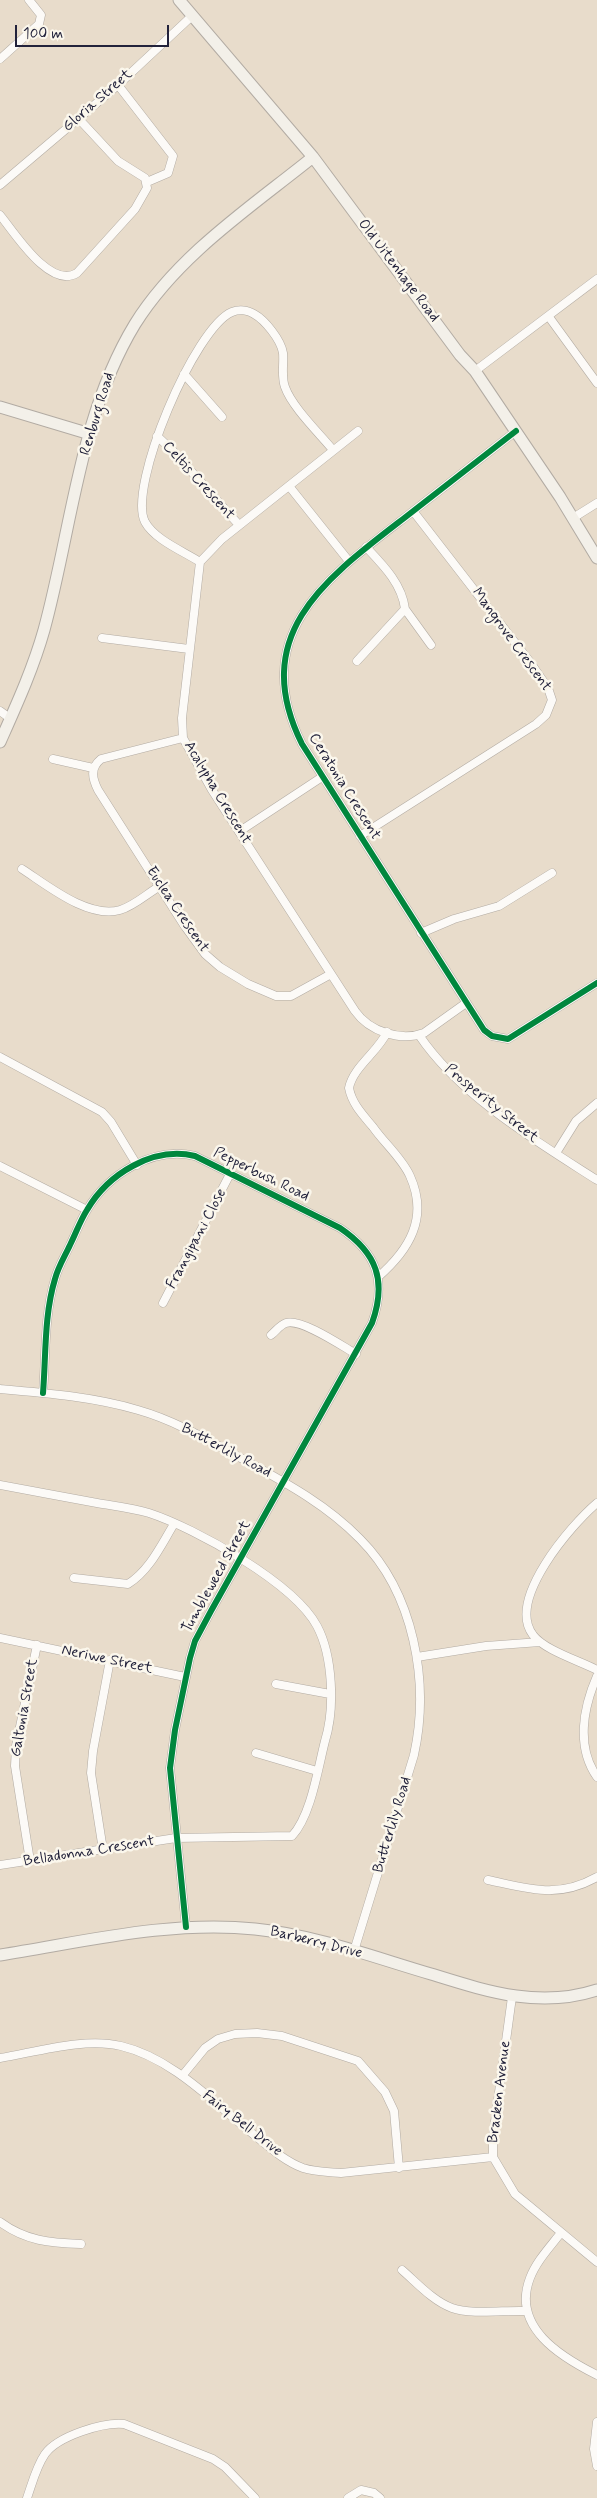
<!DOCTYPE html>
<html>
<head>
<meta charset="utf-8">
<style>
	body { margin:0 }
	#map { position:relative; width:597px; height:2498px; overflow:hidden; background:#e8dccb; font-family:Mynerve,sans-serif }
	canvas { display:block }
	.scale { position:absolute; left:15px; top:25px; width:154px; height:22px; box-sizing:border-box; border:2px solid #22223b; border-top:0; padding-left:6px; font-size:15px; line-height:18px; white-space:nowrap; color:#22223b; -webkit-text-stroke:4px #fbf7ec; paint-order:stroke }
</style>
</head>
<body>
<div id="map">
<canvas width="597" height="2498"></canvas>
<div class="scale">100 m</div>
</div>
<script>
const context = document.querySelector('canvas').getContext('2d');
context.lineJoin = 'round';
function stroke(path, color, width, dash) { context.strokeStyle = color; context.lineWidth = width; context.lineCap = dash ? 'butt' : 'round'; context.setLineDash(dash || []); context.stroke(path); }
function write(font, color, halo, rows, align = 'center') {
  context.font = font + ' Mynerve,sans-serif'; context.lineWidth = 5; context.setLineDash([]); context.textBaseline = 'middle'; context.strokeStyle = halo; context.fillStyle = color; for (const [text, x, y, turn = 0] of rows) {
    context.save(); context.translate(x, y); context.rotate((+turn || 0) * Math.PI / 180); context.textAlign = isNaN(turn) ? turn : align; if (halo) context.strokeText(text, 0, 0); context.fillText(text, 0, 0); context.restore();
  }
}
const street = new Path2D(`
	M0,59L39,24L41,15L29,0
	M118,85L173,156L168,173L147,182
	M0,185L118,85L193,15
	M0,215C14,232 50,290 77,273L135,209L147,188L145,178L118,161L78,118
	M549,317L597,383
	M475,371L597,279
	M184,374L222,417
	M358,431L222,539L200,562L182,718L183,738L212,790L355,1011C369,1031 400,1042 424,1033L466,1003
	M516,431C479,460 441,489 403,519C325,579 248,635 302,744L484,1030L492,1036L508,1039L597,983
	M157,436L174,452L239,525
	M289,486L348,560
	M573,518L597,503
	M200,562C183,551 155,540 145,522C127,487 195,327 232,312C239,309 248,310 254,314C265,320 281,340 283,353C284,364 281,377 285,387C292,407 319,433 333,450
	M405,609L431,645
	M102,638L189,649
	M357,661L405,609C402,584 383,565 366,547
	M0,711L11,719
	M183,738L101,759C90,768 92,778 98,790L184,925L205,954L220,967L248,984L276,996H291L331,974
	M53,759L93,768
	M240,831L322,777
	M360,836L536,724L546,715L552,700L548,688L530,662L413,511
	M22,869C47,885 88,919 120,910C134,906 148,893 160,886
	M421,933L454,919L499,906L552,873
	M419,1035C460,1096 536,1141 597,1180
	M0,1057L102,1112L111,1122L137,1165
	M556,1153L576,1121L597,1103
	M0,1166L87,1210
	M378,1277C409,1250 429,1218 410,1176C402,1158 384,1143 373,1127C363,1115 352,1104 349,1088C353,1067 378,1052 387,1032
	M163,1303L230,1174
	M271,1335C276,1331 280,1325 286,1323C301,1318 342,1346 356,1354
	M0,1389C46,1393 94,1397 138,1410C177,1421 213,1443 248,1462C288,1484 328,1506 360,1539C414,1593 430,1682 414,1755L354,1951
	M43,1393C46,1356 44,1315 55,1279C58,1267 65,1256 70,1245C76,1233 80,1221 87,1210C108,1174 153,1146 195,1156L340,1228C377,1253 387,1281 372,1323L211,1611L195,1641L190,1658L175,1730L170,1768L186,1927
	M0,1485C32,1491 65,1497 97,1503C114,1506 132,1508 149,1513C195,1528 294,1583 317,1626C333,1656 335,1709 325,1741C318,1768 311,1816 292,1836L176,1838L0,1865
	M597,1503C571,1525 506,1600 533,1635C544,1650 580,1661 597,1670
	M74,1578L128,1584C150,1570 161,1545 174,1524
	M0,1638L185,1677
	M417,1657L486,1646L540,1642
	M597,1676C583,1708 576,1747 597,1777
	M276,1684L330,1694
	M256,1753L317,1771
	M103,1850L91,1773L93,1751L110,1660
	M30,1861L15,1766L16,1746L37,1645
	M488,1880C530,1889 558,1899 597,1877
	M512,1997L493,2136V2157L515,2194L597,2262
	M0,2058C36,2052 85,2037 121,2046C172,2058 213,2102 253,2134C268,2146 284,2161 303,2168C315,2172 329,2172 341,2173L493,2157
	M182,2076L205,2048L218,2039L235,2034L257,2033L282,2036L358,2061L385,2092L394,2111L399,2168
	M0,2222C26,2241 50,2243 81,2244
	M560,2234C549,2248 536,2262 530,2278C511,2327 561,2357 597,2375
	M402,2270C417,2283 433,2301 452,2308C471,2315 505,2310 526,2311
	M597,2422L594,2449L597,2466
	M27,2498C32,2484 36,2467 45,2454C58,2436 103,2422 124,2424L213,2459L225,2467L255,2498
	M348,2498L361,2490L374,2493L380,2498`);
const secondary = new Path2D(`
	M179,0L313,157L460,355L475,371L560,497L597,558
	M0,407L90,434
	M0,742C16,706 33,669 44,630C72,528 79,416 135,324C178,255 251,207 313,157
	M0,1955C83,1942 170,1920 255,1929C315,1935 373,1957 431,1974C486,1991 539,2009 597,1990`);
stroke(street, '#b2aba3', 9);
stroke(secondary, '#b2aba3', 13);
stroke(street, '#fcfaf7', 8);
stroke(secondary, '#f3f0e9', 11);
stroke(new Path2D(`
	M516,431C479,460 441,489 403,519C325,579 248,635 302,744L484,1030L492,1036L508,1039L597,983
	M43,1393C46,1356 44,1315 55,1279C58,1267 65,1256 70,1245C76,1233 80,1221 87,1210C108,1174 153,1146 195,1156L340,1228C377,1253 387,1281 372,1323L211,1611L195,1641L190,1658L175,1730L170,1768L186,1927`), '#00873e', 6);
write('15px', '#22223b', '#fbf7ec', [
	["Gloria Street",98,101,-41],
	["Old Uitenhage Road",398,271,53],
	["Renburg Road",98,414,-73],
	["Celtis Crescent",198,481,48],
	["Mangrove Crescent",511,640,54],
	["Ceratonia Crescent",344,787,58],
	["Acalypha Crescent",217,793,59],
	["Euclea Crescent",177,910,56],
	["Prosperity Street",491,1104,39],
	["Pepperbush Road",261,1175,26],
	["Frangipani Close",197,1239,-62],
	["Butterlily Road",226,1451,28],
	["Tumbleweed Street",217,1577,-61],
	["Neriwe Street",107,1660,12],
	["Galtonia Street",25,1708,-80],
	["Butterlily Road",393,1825,-73],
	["Belladonna Crescent",89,1852,-9],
	["Barberry Drive",316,1943,14],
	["Bracken Avenue",500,2092,-83],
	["Fairy Bell Drive",242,2124,38]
]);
</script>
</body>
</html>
